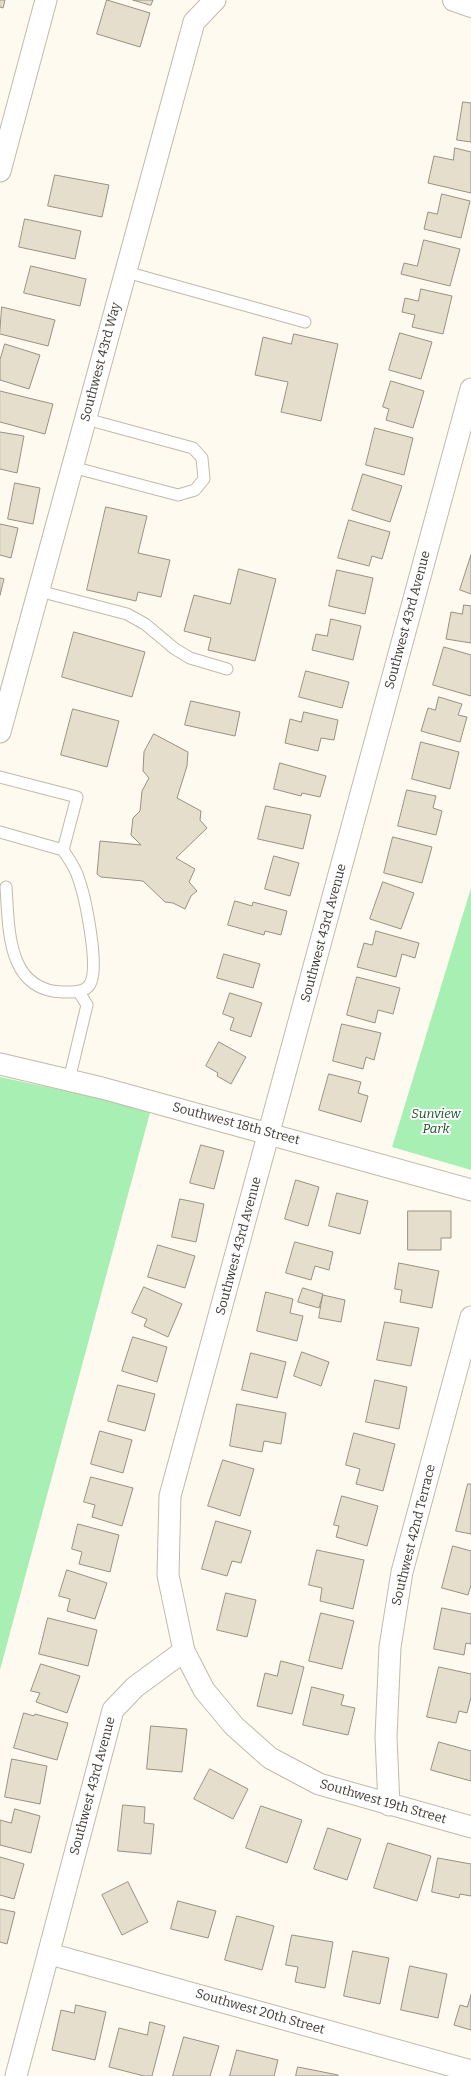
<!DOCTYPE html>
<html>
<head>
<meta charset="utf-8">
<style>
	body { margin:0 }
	canvas { display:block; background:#fffaf0 }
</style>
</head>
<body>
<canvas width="471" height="2076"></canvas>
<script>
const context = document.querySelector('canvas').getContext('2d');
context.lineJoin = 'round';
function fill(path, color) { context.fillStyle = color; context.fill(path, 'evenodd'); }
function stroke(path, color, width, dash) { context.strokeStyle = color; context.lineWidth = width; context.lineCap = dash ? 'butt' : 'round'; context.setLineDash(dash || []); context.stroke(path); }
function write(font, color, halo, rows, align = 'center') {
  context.font = font + ' Bitter,serif'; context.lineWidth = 4; context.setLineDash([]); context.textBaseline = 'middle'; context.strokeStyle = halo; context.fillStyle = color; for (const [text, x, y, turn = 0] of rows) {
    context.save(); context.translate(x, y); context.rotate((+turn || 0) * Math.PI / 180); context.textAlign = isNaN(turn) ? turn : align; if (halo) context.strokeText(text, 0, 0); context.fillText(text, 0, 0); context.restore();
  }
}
fill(new Path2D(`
	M471,888V1170L392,1147Z
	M0,1077L151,1109L0,1670Z`), '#a8efb4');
const building = new Path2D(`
	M0,0H5L3,8L0,7Z
	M107,0L150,13L140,47L97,34Z
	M133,0H153L151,5Z
	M463,102L471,103V142L457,140Z
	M455,148L471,152V193L428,183L434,156L453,160Z
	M55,175L109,185L102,217L48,206Z
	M442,194L470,201L461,238L424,229L428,212L437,214Z
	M25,219L81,231L75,259L19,247Z
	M424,240L460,249L450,286L401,274L404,263L417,266Z
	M31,266L86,279L80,306L24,293Z
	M421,289L452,296L443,334L412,327L415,315L402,312L405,298L418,301Z
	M2,307L55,320L48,346L0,334Z
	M400,333L432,342L421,379L389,370Z
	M294,334L338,344L321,421L281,412L288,382L255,375L263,337L291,344Z
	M5,344L40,355L29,389L0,380V360Z
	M391,381L424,391L413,428L386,420L389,409L383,407Z
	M0,391L53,404L45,434L0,422Z
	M375,428L413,438L404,475L366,465Z
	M0,432L24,436L17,473L0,469Z
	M363,474L402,486L390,522L352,510Z
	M15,483L40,488L33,524L8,519Z
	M106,507L147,516L138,553L170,560L161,597L138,592L136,601L87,590Z
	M349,520L390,532L382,559L372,556L369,566L338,558Z
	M0,524L18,528L11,558L0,555Z
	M471,555V594L460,590Z
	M239,569L276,579L255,661L208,650L211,638L184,631L194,595L230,604Z
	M337,570L373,578L365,614L329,606Z
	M0,578L4,579L0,595Z
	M464,605L471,606V643L446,639L451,612L462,614Z
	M331,619L361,626L353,660L312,650L316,634L327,636Z
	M74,632L145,652L132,697L62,677Z
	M444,647L471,655V696L433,685Z
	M306,671L349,682L342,708L299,697Z
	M439,697L462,704L458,715L467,717L460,742L421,731L428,708L435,710Z
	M191,701L240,712L235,736L185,725Z
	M73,709L119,721L107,767L61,755Z
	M304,712L338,720L334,740L321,738L318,751L285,743L290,719L301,722Z
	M154,734L188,752L187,766L177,798L201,811L200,820L207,828L176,858L195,869L189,882L197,891L191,896L185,909L173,903L165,902L143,881L101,877L97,874L100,841L141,845L131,835L133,818L140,811L142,791L149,778L143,771L144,752Z
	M421,742L459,752L450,789L412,779Z
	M280,763L326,776L320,797L302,793L301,796L274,789Z
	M407,790L436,796L433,808L442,811L436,835L398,826Z
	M266,806L311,815L303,849L258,839Z
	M393,837L432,847L422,883L384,873Z
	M274,856L299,863L290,896L265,889Z
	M383,882L414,893L401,929L370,919Z
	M235,901L252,906L253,902L287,911L281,935L265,931L264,935L228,925Z
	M376,931L419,943L415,958L402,954L396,977L357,967L364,943L372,945Z
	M224,954L260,964L253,988L217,978Z
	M357,977L400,988L393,1014L378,1010L375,1023L347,1015Z
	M230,993L262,1003L251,1037L230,1030L234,1018L223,1014Z
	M342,1024L381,1033L374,1060L366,1057L363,1069L333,1061Z
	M219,1042L246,1057L231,1084L217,1076L218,1073L206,1066Z
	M329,1074L361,1082L358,1093L368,1096L361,1122L319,1110Z
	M201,1145L224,1151L214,1189L190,1183Z
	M296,1180L319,1187L308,1226L285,1219Z
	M337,1193L368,1201L360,1234L329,1226Z
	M180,1199L204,1204L196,1242L172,1237Z
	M408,1211H451V1238H441V1250H408Z
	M295,1242L333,1252L329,1270L315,1266L311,1280L286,1273Z
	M158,1245L195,1256L185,1288L148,1277Z
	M399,1263L439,1271L432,1308L400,1302L402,1290L395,1289Z
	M144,1287L182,1304L168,1337L144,1326L147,1319L132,1313Z
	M303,1288L323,1294L319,1308L298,1302Z
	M266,1292L293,1299L290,1313L303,1316L297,1341L257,1331Z
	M323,1295L345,1300L341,1322L319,1318Z
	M385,1322L419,1328L411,1366L377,1360Z
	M133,1337L167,1347L157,1382L122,1371Z
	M302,1352L329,1362L321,1386L294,1376Z
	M251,1353L286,1362L277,1398L242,1390Z
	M375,1380L407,1387L399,1429L366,1422Z
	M118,1385L155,1394L145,1431L108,1421Z
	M237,1404L286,1413L281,1444L264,1441L262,1452L230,1446Z
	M100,1431L132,1440L123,1473L91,1464Z
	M354,1433L395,1444L383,1491L356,1484L360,1469L346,1465Z
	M223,1460L254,1469L240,1516L208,1506Z
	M91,1477L133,1488L122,1526L92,1517L95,1505L84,1502Z
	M468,1484H471V1534L456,1531Z
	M342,1496L378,1506L367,1546L336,1537L339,1526L334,1525Z
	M216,1521L251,1531L241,1563L232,1561L227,1576L202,1569Z
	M78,1524L119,1535L110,1572L79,1564L82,1552L72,1549Z
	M453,1546L471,1551V1585L468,1595L442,1588Z
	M317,1550L364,1560L353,1609L320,1601L322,1588L309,1585Z
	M67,1570L107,1583L95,1619L67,1611L70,1599L59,1596Z
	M226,1593L256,1600L247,1637L217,1630Z
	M442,1608L471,1614V1644L466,1643L464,1655L434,1649Z
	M321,1613L354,1621L342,1669L309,1661Z
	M48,1618L97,1630L88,1666L39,1654Z
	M281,1661L304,1667L292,1714L257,1706L265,1673L277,1676Z
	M41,1664L80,1676L67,1713L36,1702L40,1693L31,1691Z
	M439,1667L471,1674V1697L467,1713L459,1711L456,1723L427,1717Z
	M312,1687L344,1695L341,1705L355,1708L348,1735L303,1725Z
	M24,1713L34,1716L35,1714L68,1723L57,1760L14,1748Z
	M151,1726L187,1729L182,1772L147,1769Z
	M439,1742L471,1751V1781L431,1770Z
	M12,1759L47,1766L40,1804L5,1797Z
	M210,1769L248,1789L233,1819L194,1799Z
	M123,1805L145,1807L144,1823L154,1824L151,1854L118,1851Z
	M261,1806L302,1820L287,1863L246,1848Z
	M15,1809L40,1816L31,1853L0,1845V1820L11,1823Z
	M328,1828L361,1839L347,1880L314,1869Z
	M388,1843L431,1856L417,1901L374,1888Z
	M0,1857L24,1864L14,1899L0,1895Z
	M438,1858L471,1864V1896L460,1894L459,1898L432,1892Z
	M128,1882L148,1922L122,1935L102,1895Z
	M178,1901L216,1911L208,1938L171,1929Z
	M0,1909L15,1912L7,1944L0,1942Z
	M237,1916L274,1926L262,1970L225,1960Z
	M292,1935L333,1942L325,1988L295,1982L298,1967L286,1965Z
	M353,1951L389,1958L380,2004L344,1996Z
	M410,1966L447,1974L438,2018L401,2010Z
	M471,1995V2030L454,2025L460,2005L467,2007Z
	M76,2005L106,2012L95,2060L52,2050L61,2010L74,2013Z
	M150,2022L165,2026L152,2076H144L109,2067L119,2028L147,2035Z
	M184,2037L219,2046L210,2076H173Z
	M237,2050L278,2060L274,2076H230Z
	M298,2067L338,2075V2076H296Z`);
fill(building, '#e6decd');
stroke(building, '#989181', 1);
const lane = new Path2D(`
	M126,272L305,322
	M72,467L178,495L195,490L204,479L202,458L193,448L86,419
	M39,591L127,614L145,624L175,649L190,658L227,669
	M0,777L77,797L63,850L0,832
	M6,887C9,927 6,991 63,992C72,992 85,993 90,984C100,967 85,896 78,877C75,867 68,858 63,850
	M69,1080L87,1005L79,992`);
const street = new Path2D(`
	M0,171L46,0
	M0,732L194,22L215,0
	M0,1064L102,1088L471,1190
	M184,1651L204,1690L234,1726L270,1758L319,1784L471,1827
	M389,1805L386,1737L390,1647L402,1572L471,1317
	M50,1954L471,2071
	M16,2076L113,1710L135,1687L184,1651L168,1575L170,1496L471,389`);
const secondary = new Path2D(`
	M454,0L471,6`);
stroke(lane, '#c1baa9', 13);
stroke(street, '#c1baa9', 23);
stroke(secondary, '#c1baa9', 24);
stroke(lane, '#fff', 11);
stroke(street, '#fff', 21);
stroke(secondary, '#fff', 22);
write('13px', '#3e3b34', '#fff', [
	["Southwest 43rd Way",101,362,-75],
	["Southwest 43rd Avenue",408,620,-75],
	["Southwest 43rd Avenue",324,933,-75],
	["Southwest 18th Street",236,1124,15],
	["Southwest 43rd Avenue",239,1246,-75],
	["Southwest 42nd Terrace",414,1535,-76],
	["Southwest 43rd Avenue",93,1786,-75],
	["Southwest 19th Street",383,1802,16],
	["Southwest 20th Street",260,2012,16]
]);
write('italic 13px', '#165226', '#fff', [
	["Sunview",436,1114],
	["Park",436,1129]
]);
</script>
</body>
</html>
